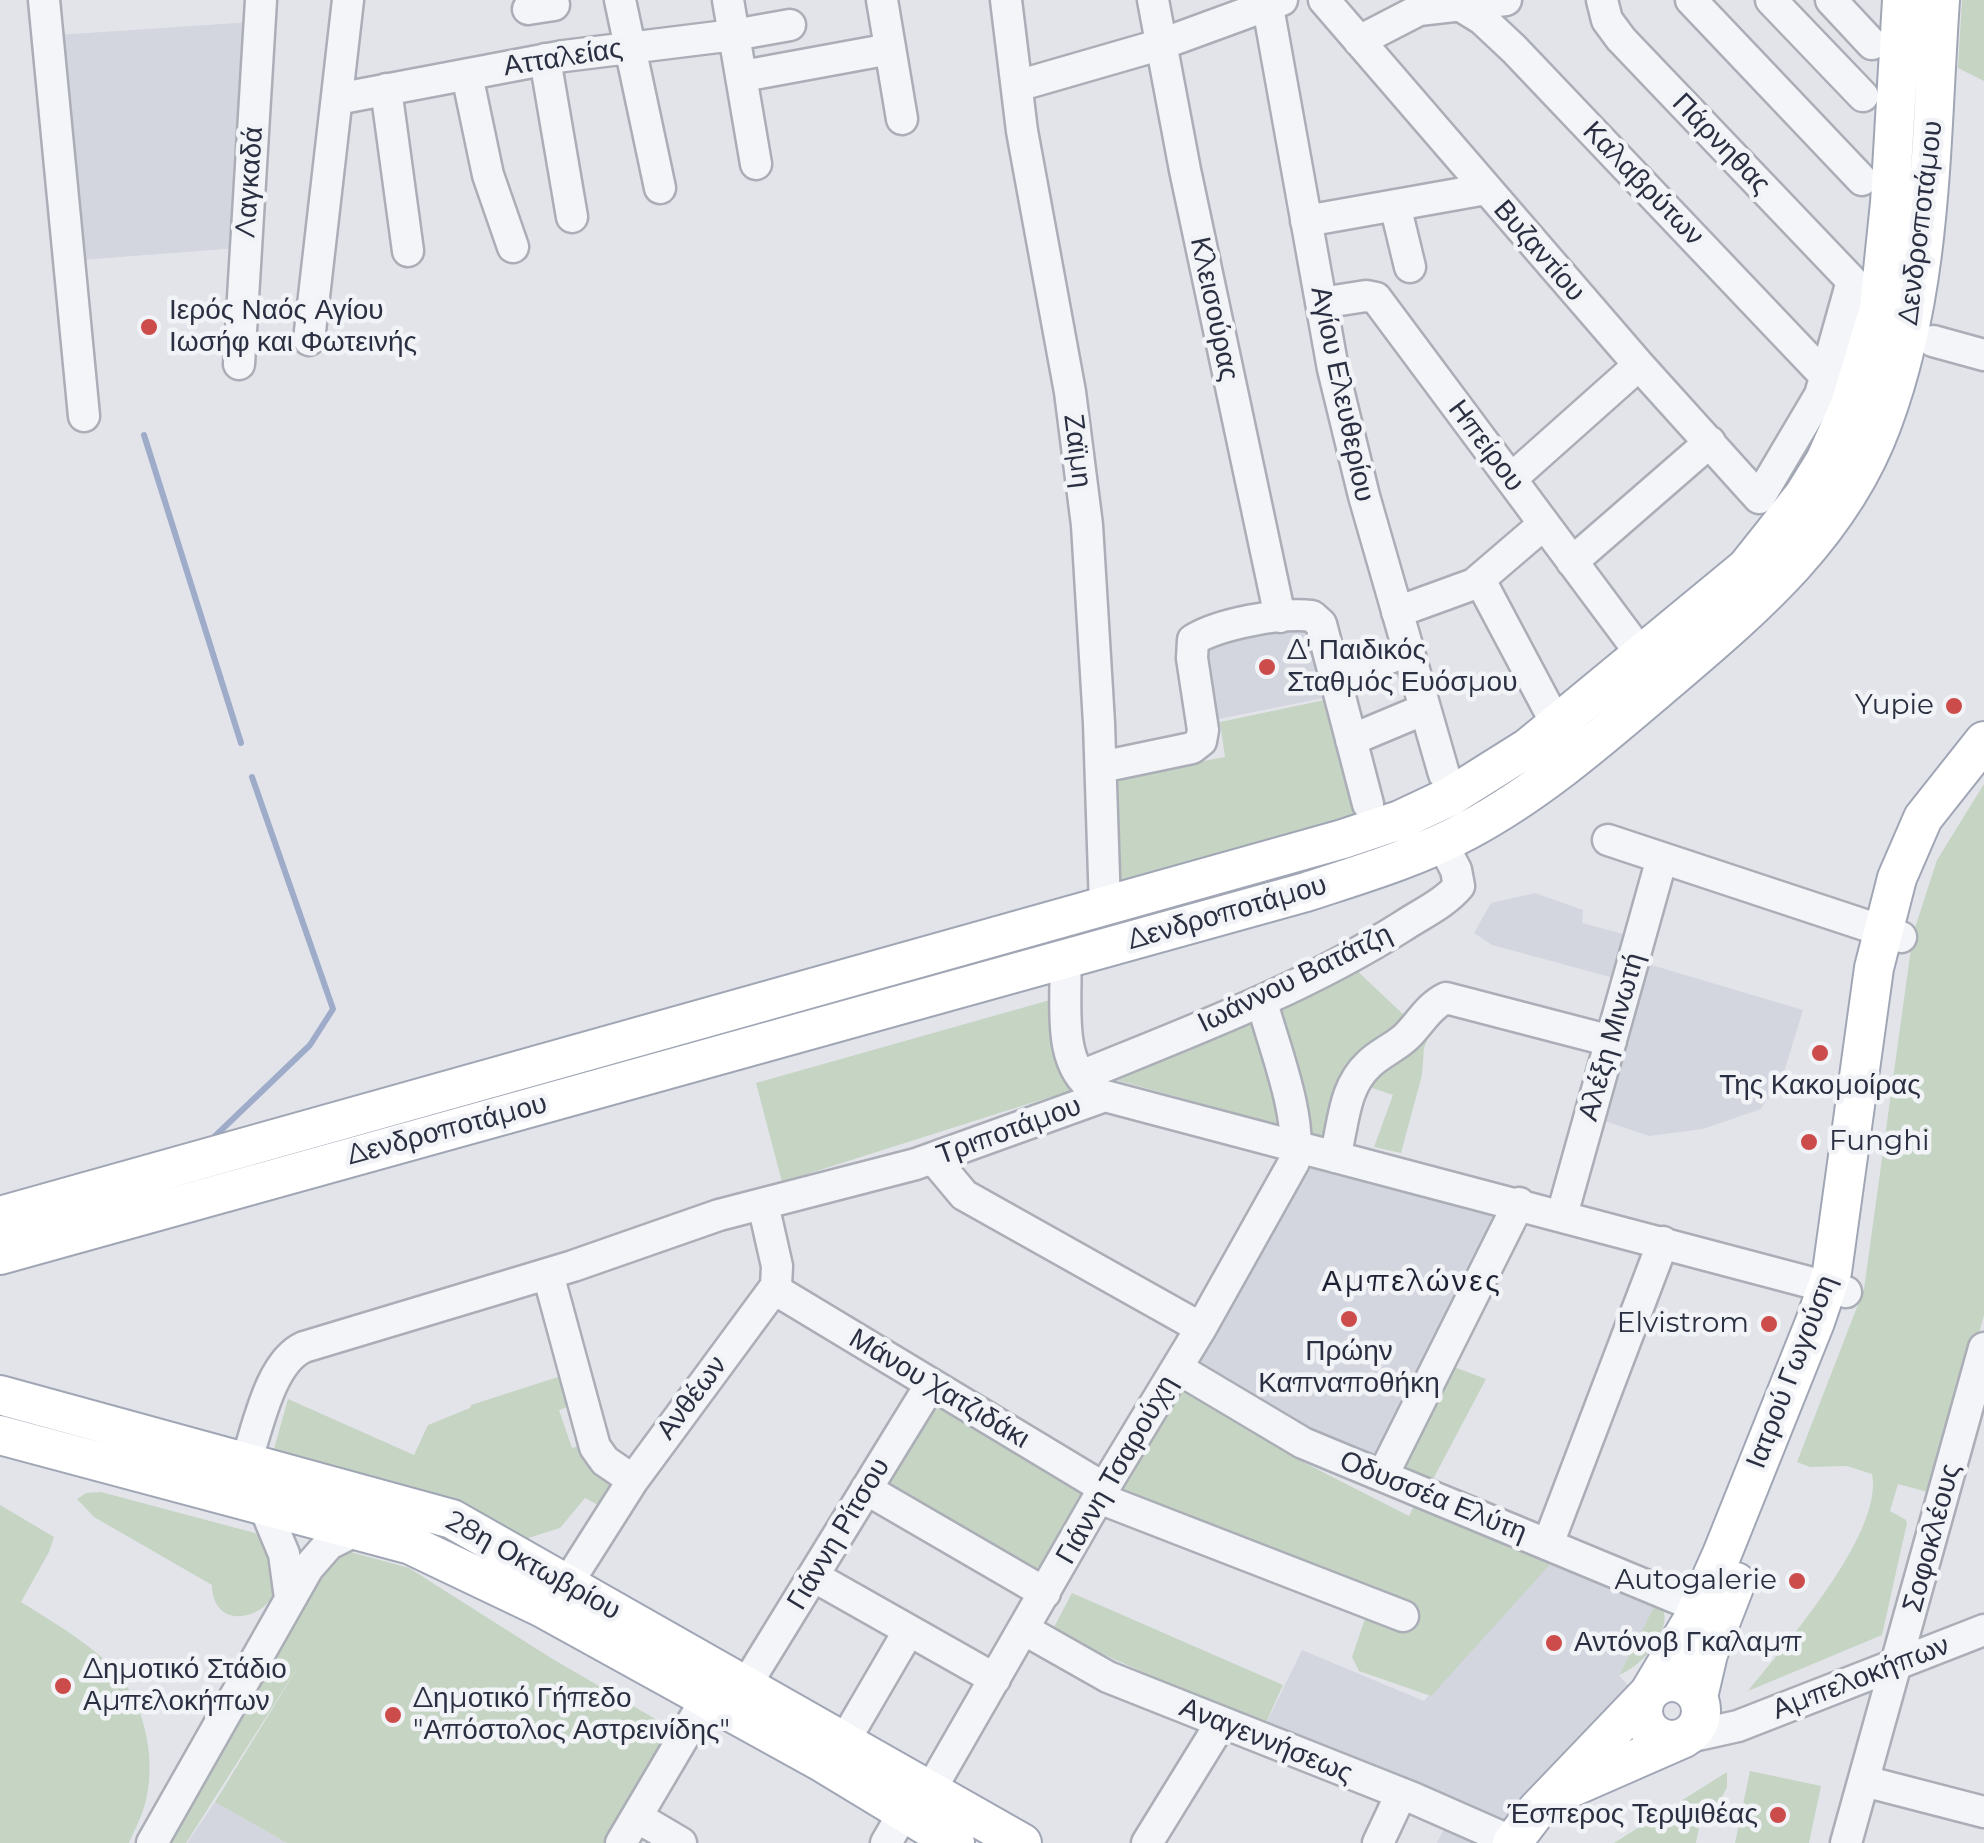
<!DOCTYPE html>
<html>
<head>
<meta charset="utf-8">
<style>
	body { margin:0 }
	canvas { display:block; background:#e2e4ea }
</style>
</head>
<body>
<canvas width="1984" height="1843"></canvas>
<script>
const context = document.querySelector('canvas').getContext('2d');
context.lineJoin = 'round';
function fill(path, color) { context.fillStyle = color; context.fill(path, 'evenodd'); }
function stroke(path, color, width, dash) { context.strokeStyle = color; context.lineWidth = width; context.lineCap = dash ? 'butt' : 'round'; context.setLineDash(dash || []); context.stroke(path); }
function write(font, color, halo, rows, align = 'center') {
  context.font = font + ' Montserrat,sans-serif'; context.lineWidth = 9; context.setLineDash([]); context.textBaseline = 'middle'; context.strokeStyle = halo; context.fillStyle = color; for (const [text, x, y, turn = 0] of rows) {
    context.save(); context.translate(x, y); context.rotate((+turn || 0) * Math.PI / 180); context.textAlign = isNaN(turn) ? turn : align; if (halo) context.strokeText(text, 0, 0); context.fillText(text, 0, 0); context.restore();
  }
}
fill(new Path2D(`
	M252,22L238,248L80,260L58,35Z
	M1316,628L1333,696L1219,719L1203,638Z
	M1535,893L1583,910L1582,923L1627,935L1614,978L1492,945L1474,933L1491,903Z
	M1638,961L1803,1010L1784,1072L1761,1109L1703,1129L1649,1136L1596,1118Z
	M1311,1168L1507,1215L1380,1465L1282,1422L1191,1364Z
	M1555,1559L1656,1603L1619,1675L1631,1689L1490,1843H1437L1452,1812L1262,1732L1302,1650L1424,1701Z
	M215,1802L287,1843H187Z`), '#d4d6df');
fill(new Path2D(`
	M1962,0H1984V81L1958,68Z
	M1334,698L1363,812L1126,882L1112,875L1108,781L1117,777L1225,757L1220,722Z
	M1984,784V1315L1935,1494L1898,1484L1890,1511L1906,1520L1907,1523L1882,1635L1748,1691C1784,1646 1884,1533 1872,1474L1847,1466L1810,1467L1797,1462L1864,1289L1913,934L1937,860Z
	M1351,965L1407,1018L1436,1016L1424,1048L1422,1075L1401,1153L1374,1147L1393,1095L1358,1083L1338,1141L1116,1080L1107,1073Z
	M1050,1000L1052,1036L1075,1089L782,1182L756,1083Z
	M1449,1365L1486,1379L1431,1483L1400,1469Z
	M561,1376L570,1406L559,1410L572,1448L583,1445L617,1486L600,1506L585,1498L560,1528L525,1539L402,1485L274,1449L288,1399L414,1455L428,1425L470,1408L471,1405Z
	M1180,1385L1303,1462L1409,1516L1416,1502L1555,1559L1431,1696L1359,1671L1352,1657L1372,1598L1113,1494Z
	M934,1402L1088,1491L1038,1577L884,1487Z
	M101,1492L255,1533C265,1540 267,1546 270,1558C272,1565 276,1575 276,1582C276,1617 213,1636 212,1585L94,1517L77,1499L86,1493Z
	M0,1505L54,1537L49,1552L21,1602C51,1621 83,1639 109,1664C143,1696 157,1755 146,1800C143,1814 135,1829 129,1843H0Z
	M336,1548L409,1568L551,1658L669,1727L604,1843H287L215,1802L303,1659L186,1843H170Z
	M1072,1593L1283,1685L1264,1727L1052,1631Z
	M1656,1603L1664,1612C1669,1636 1640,1667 1619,1675Z
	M1750,1771L1821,1786L1809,1843H1735Z
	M1727,1772V1787L1716,1809L1703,1806L1696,1843H1614Z`), '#c5d4c3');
stroke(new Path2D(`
	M144,435L241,743
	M212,1139L310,1045L333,1009L252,777`), '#9eacc9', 6);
const minor = new Path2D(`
	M44,0L84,416
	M620,0L660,188
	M728,0L756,164
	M882,0L902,119
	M1006,0L1022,131L1070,392L1087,525L1099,723L1105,907
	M1153,0L1185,170L1280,617
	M1324,0L1639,365L1759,498L1820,395L1852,281L1621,39L1607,20L1602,0
	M1451,0L1482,19L1514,49L1826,377
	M1691,0L1862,180
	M1771,0L1863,96
	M1831,0L1872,44
	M1268,7L1333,369L1364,496L1444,774
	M528,9L554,5L553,0
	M1359,41L1419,10L1506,0
	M545,59L572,217
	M467,75L488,175L513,247
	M743,76L890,49
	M1017,86L1159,45L1282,0
	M386,89L408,251
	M337,99L564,56L734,35L790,25
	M1395,205L1410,267
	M1306,221L1486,189
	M1321,303L1366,296L1376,298L1630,639
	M309,340L348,0
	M1933,341L1984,355
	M239,364L261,0
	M1511,479L1639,365
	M1572,562L1710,442
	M1480,580L1557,725
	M1397,612L1474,584L1544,524
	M1334,678L1409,651
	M1351,740L1425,709
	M1101,767L1192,748L1201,741L1203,730L1192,658L1193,640C1218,624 1282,612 1312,616L1321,624L1368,804
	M1608,840L1901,937
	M1065,960C1068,1000 1055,1062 1094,1089
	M1081,1076C1191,1031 1302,990 1403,926C1421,914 1445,903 1459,886L1456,870L1442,843
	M1335,1157C1344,1123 1343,1088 1369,1064C1380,1053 1396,1047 1407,1036C1420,1023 1429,1006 1446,998L1611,1041
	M933,1158L964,1195L1201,1328
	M1562,1215L1662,858
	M548,1274L595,1447L605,1461L633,1480
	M774,1289L1104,1488
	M1177,1368L1303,1443L1698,1607
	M246,1462C258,1427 270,1362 304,1347L573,1266L719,1215L916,1164L1105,1096L1846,1292
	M1383,1475L1519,1203
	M866,1489L1045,1593
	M1099,1498L1403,1616
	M264,1506L284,1554L290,1598
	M1548,1544L1663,1242
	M813,1576L995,1679
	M567,1584L633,1480L776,1286L777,1266L763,1204
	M1025,1630L1108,1677L1413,1798L1513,1842
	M746,1685L931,1384
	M1684,1738L1738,1726L1984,1630
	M845,1740L908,1632
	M1864,1781L1984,1812
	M931,1789L1104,1488L1201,1328L1294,1162C1303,1118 1274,1047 1262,1002
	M637,1817L681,1843
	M152,1843L308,1568L329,1544L359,1529
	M621,1843L706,1699
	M886,1843L904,1812
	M1147,1843L1221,1723
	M1378,1843L1401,1794
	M1846,1843L1984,1348`);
const major = new Path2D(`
	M0,1216L1343,839L1400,820L1451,796L1529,747L1746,568L1804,495L1825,461L1850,405L1879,309L1890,203L1902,0
	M0,1255L1306,892C1361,874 1416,858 1468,830C1537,793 1596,742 1656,691C1746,614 1839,540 1882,424C1933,288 1930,143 1940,0
	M0,1395L452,1519L1022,1843
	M0,1435L411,1545L543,1608L820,1761L955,1843
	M1643 1711a29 29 0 1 1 58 0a29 29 0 1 1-58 0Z
	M1698,1697L1708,1654L1736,1582
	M1570,1788L1684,1738
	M1512,1843L1537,1810L1649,1693L1692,1621L1722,1554L1815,1322L1832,1272L1874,968L1897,878L1923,818L1984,741`);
stroke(minor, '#abaeb7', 35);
stroke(major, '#a1a6b5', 42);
stroke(minor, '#f4f5f8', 30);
stroke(major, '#fff', 38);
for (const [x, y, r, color] of [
	[149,327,10,"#cb4c4b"],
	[1267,667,10,"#cb4c4b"],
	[1954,706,10,"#cb4c4b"],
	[1820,1053,10,"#cb4c4b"],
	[1809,1142,10,"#cb4c4b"],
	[1349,1319,10,"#cb4c4b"],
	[1769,1324,10,"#cb4c4b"],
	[1797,1581,10,"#cb4c4b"],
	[1554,1643,10,"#cb4c4b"],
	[63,1686,10,"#cb4c4b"],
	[393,1715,10,"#cb4c4b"],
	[1778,1815,10,"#cb4c4b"]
]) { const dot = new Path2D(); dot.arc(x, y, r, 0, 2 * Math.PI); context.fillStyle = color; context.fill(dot); stroke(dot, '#f1f3f7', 4); }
write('28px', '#2a2f41', '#f1f3f7', [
	["Ατταλείας",563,58,-9],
	["Πάρνηθας",1721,144,46],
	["Λαγκαδά",250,182,-86],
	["Καλαβρύτων",1643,184,46],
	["Δενδροποτάμου",1921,223,-83],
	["Βυζαντίου",1539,251,49],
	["Κλεισούρας",1214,309,78],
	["Αγίου Ελευθερίου",1342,394,78],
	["Ηπείρου",1486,446,53],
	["Ζαϊμη",1077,451,83],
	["Δενδροποτάμου",1227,913,-16],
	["Ιωάννου Βατάτζη",1295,979,-26],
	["Αλέξη Μινωτή",1612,1037,-74],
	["Δενδροποτάμου",447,1130,-15],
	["Τριποτάμου",1009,1131,-20],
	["Ιατρού Γωγούση",1792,1372,-69],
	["Μάνου Χατζιδάκι",939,1389,31],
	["Ανθέων",692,1398,-53],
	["Γιάννη Τσαρούχη",1117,1470,-60],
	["Οδυσσέα Ελύτη",1433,1497,22],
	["Γιάννη Ρίτσου",839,1534,-59],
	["Σοφοκλέους",1932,1538,-75],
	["28η Οκτωβρίου",533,1566,29],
	["Αμπελοκήπων",1861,1678,-21],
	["Αναγεννήσεως",1266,1741,22]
]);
write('28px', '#2a2f41', '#f1f3f7', [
	["Ιερός Ναός Αγίου",169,311],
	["Ιωσήφ και Φωτεινής",169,343],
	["Δ' Παιδικός",1287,651],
	["Σταθμός Ευόσμου",1287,683],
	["Yupie",1934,706,"right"],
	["Της Κακομοίρας",1820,1086,"center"],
	["Funghi",1829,1142],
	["Elvistrom",1749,1324,"right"],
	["Πρώην",1349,1352,"center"],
	["Καπναποθήκη",1349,1384,"center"],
	["Autogalerie",1777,1581,"right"],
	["Αντόνοβ Γκαλαμπ",1574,1643],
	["Δημοτικό Στάδιο",83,1670],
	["Αμπελοκήπων",83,1702],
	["Δημοτικό Γήπεδο",413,1699],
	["\"Απόστολος Αστρεινίδης\"",413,1731],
	["Έσπερος Τερψιθέας",1758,1815,"right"]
], 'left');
context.letterSpacing = '2.5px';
write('30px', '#1c2032', '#f1f3f7', [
	["Αμπελώνες",1412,1282]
]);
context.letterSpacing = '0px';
</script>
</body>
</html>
